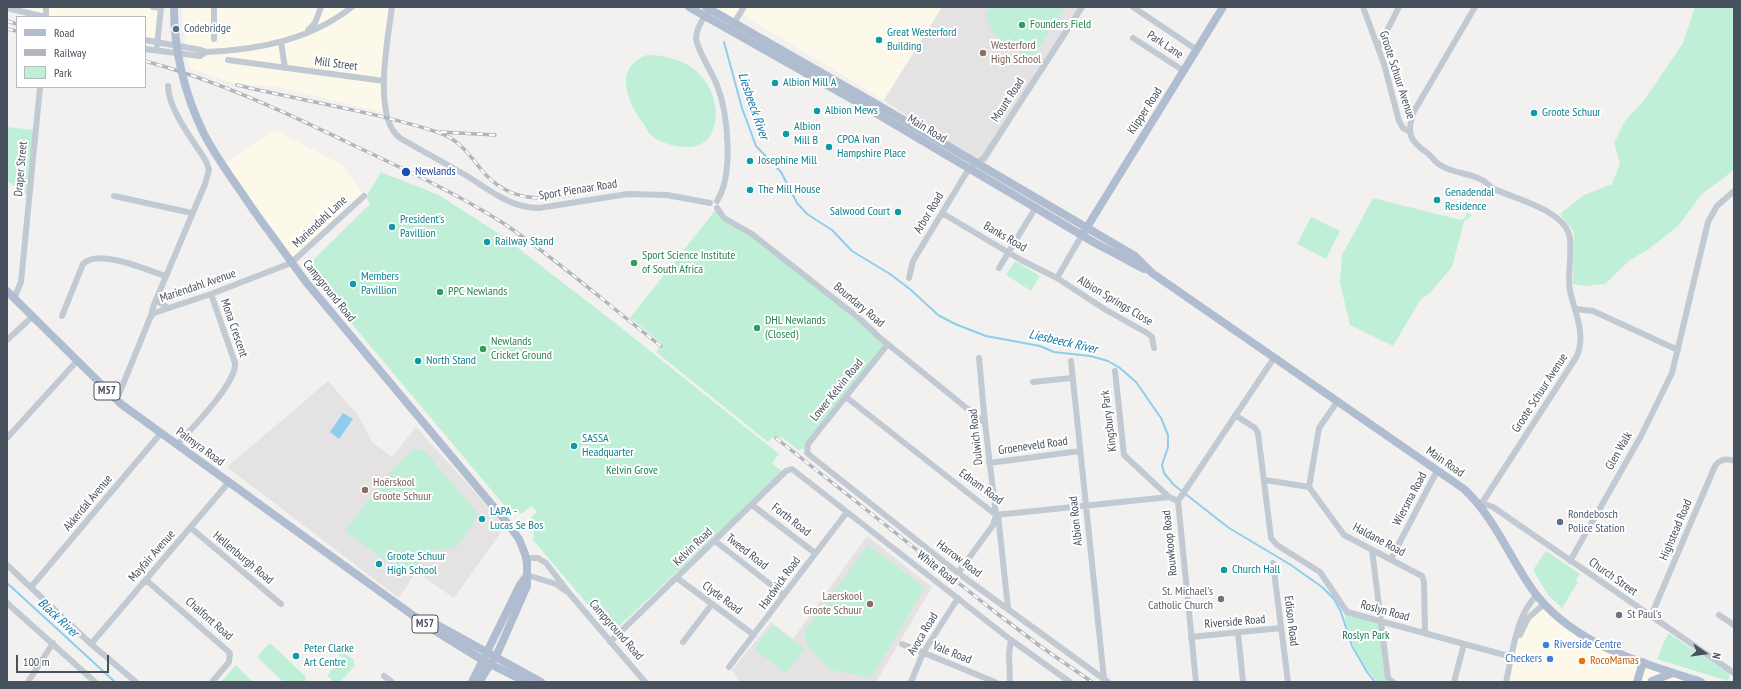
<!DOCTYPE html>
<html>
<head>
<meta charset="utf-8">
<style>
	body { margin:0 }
	#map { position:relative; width:1741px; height:689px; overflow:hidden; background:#f3f1f0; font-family:"PT Sans Narrow",sans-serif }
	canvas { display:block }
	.frame { position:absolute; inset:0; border:8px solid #48515e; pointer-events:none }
	.legend { position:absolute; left:16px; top:16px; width:130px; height:72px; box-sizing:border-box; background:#fff; border:1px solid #b6b9bf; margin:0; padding:5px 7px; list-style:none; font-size:12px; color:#48515e }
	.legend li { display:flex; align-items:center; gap:8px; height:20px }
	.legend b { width:20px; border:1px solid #b6b9bf }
	.north { position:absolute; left:1685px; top:633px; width:40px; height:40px; -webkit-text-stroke:3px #fff; paint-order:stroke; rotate:103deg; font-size:11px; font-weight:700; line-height:16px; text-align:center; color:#48515e }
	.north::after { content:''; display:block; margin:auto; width:14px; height:18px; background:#48515e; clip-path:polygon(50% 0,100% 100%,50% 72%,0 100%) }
	.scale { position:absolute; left:16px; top:655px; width:93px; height:18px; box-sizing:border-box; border:2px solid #48515e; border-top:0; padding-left:5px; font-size:12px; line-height:14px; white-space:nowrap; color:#48515e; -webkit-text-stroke:3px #fff; paint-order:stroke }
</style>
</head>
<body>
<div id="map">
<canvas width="1741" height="689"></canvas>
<div class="frame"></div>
<ul class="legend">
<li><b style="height:5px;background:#b0bccf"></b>Road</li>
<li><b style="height:5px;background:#b2b5bb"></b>Railway</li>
<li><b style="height:11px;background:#bff0d7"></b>Park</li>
</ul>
<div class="north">N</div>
<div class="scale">100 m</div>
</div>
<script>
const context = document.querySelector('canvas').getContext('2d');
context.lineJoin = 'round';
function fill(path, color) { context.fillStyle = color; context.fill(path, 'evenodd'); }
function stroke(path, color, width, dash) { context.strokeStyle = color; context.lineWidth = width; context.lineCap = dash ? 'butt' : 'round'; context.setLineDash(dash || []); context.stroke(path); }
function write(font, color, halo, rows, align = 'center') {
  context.font = font + ' "PT Sans Narrow",sans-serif'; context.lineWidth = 4; context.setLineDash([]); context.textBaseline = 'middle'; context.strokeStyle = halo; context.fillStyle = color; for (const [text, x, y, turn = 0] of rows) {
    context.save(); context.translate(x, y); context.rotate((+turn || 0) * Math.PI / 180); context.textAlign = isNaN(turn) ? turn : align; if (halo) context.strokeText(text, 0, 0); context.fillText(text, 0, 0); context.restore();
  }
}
fill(new Path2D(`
	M7,7H167L161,8L157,43L145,40V17H45Z
	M182,7H392L384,55L387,113L278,87L232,83L190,68L186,47Z
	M706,7H942L884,100L740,13L734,22Z
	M275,130L342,165L364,196L291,263L224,165Z
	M1544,604L1587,638L1701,682H1506L1514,647L1525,623Z`), '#fcf9eb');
fill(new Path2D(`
	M942,7H1082L984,166L979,168L884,100Z
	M328,381L358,415L372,442L392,457L416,427L493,512L504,528L454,598L416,572L399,598L227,467Z
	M867,536L932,587L876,682H740L732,670L771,622L793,639Z`), '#e4e2e2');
fill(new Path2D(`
	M990,7H1065L1031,60L995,36L985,15Z
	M1695,7H1734V170L1701,195L1678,226L1649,249L1630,260L1605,284L1586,286L1573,284L1574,232L1560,214L1584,195L1612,184L1620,163L1614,143L1625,121L1645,99L1683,43Z
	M647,55C662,55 675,58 688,65C711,78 724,113 710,136C699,154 666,147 652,136C648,133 646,127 643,123C627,101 613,68 647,55Z
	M7,127L35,130L29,196L7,181Z
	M381,172L439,195L501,235L614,322L779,454L772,463L783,472L612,633L533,540L534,533L530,524L533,521L531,517L537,512L532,506L521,514L514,510L509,511L305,268L370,204L366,197Z
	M1373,198L1461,220L1465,218L1467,212L1472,215L1464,222L1452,267L1430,293L1421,299L1393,346L1350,325L1340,283L1342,255Z
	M717,208L724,218L752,234L888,344L807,448L798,450L782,437L771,438L768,442L656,352L662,343L630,318Z
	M1311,217L1340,231L1326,259L1297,244Z
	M1015,261L1040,276L1031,291L1006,275Z
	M423,449L479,515L457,547L431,551L406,575L345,531L385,478L412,450Z
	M868,545L925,587L871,678L829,669L808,647L804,632Z
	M1546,551L1580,574L1576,580L1578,582L1562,608L1548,595L1533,570Z
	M1344,613L1379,623L1387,682H1377C1360,662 1348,639 1344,613Z
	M773,625L804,649L786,673L754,649Z
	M1668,633L1730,674L1728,681L1657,659Z
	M270,643L305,676L306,682H283L257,657Z
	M334,645L355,661L353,663L355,665L340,682H331L332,680L327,676L336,665L338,666L344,659L331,648Z
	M236,665L253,682H221Z`), '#bff0d7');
fill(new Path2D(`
	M343,413L353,419L339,439L330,432Z`), '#8dceec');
stroke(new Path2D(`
	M724,42L742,108L756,146L781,172L797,203L807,214L832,230L852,251L890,274L911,290L938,315L955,324L986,336L1040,346L1054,352L1090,356L1108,361L1120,368L1136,382L1161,418L1168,435V447L1162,465L1164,473L1174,485L1229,528L1291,565L1322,587L1334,599L1341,612L1352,646L1367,672L1375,682
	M7,583L115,682`), '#8dceec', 2);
stroke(new Path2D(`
	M153,7L161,8L157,46
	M392,7C388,37 372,118 400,138C422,151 445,163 467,176C490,190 510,208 539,208L628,194L667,195L710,203
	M1133,7L1197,50
	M1363,7L1384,64L1399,121L1403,128L1410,132
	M1475,7L1413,113C1407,133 1409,140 1426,152C1432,156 1435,163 1442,166C1459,176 1478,172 1492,188C1514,199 1567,210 1570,239C1572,257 1567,274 1570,291C1575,313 1586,333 1577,356L1482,503
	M7,8L45,17
	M707,13C702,20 696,29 696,38C697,50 712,72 717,85C728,113 734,175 717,201
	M46,17V7
	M732,26L744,7
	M308,30L315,23L321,7
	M1133,38L1184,71
	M214,39V7
	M145,40L201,50L206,52
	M281,42L285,68
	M1378,48L1399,7
	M145,49L200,56L206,52C258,50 310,40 352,7
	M228,60L384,81
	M114,196L192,213
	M717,208L724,218L752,234L860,319L879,337L985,423
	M942,213L1021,260L1057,278L1106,310L1147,333L1152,337L1154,348
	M999,268L1036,207
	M909,278L913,261L965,175L970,168L984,158L1082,7
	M1057,278L1082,235
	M159,293L160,303L169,308
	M14,299L21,282L40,87
	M1576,309L1593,311L1678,350
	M62,316L83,264C98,248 147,270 165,276
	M151,316L153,307L205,184L209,170L206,161C194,142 168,109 168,86
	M7,340L32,317
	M888,344L808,444L807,453L958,573L1108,682
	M1071,361L1104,679
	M1115,371L1124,455L1169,497
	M1033,382L1072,378
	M846,397L996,515L1169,497L1178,501
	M115,399L119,394L150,318L154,313L211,294L291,263L364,196
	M1337,402L1319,428L1309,487L1344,535L1422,576L1424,582L1425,633
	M1235,415L1255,428L1258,433L1271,538L1277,545L1320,572L1347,612L1512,657
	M7,438L77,361
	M177,445C191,429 237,383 235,363L211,294
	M989,463L1080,451
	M1265,480L1309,487
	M1479,502L1493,507L1519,525L1734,673
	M752,505L815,553
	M998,515L1008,608
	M191,528L281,604
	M715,541L784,595
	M1372,550L1388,678L1393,682
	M526,558H538L546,563L569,593L645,682
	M1391,559L1437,471
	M1570,561L1641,436L1672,373L1708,222L1717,206L1734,191
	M1273,563L1288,682
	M7,565L91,644L136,682
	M958,573L993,525L996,515L985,423L979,358
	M527,575L556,584L566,591
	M677,578L754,635
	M146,580L230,653L229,662L212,682
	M31,587L161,433
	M7,603L95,682
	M1719,615L1734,625
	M1651,616L1715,466C1720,459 1726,458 1734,461
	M1238,633L1243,682
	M1520,635L1528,618L1544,604
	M1191,637L1281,628
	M610,642L786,471L792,469L1011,640L1070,682
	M683,642L712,604
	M91,644L229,482
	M902,644L995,682
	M729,667L847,512
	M384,676L392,682
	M28,682L53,643
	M911,682L923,653L958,598
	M1010,682L1009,654L1011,640
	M1196,682L1178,501L1274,358
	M1454,682L1464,644
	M1506,682C1513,653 1515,616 1537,595`), '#c1c9d2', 6);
stroke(new Path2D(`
	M689,7L857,102L1095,243L1144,269
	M706,7L878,105L1135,256L1152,273L1464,489C1494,517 1509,556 1532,589C1571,644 1640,662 1701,682
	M254,211L306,282L508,524L519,539L525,554L527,563V586L498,652L479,682
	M1084,232L1223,7
	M7,291L121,404L429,627L484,661L526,682
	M432,622L541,682
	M1652,681L1673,673
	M472,682L520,585L526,577
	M1637,682L1643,662`), '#b0bccf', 8);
const rail = new Path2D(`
	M7,21L17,24
	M7,29L17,31
	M145,61C219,81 287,113 355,146C406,170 456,193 503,223C558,260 608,305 661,346
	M237,85C303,101 372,111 437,132C457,138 468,153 480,168C512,209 553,199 597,189
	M441,132L495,135
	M776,438L995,612L1040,646L1092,682`);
stroke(rail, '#b2b5bb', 3.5);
stroke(rail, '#fff', 2, [6]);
stroke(new Path2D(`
	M174,7C174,50 185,95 204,134C218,161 237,185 254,211`), '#b0bccf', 8);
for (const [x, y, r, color] of [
	[1022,25,4,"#2e9e5b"],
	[176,29,4,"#5c6f8a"],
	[879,40,4,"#0f9aa8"],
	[983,53,4,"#8d6e63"],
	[775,83,4,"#0f9aa8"],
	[817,111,4,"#0f9aa8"],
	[1534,113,4,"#0f9aa8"],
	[786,134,4,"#0f9aa8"],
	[829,147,4,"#0f9aa8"],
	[750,161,4,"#0f9aa8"],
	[406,172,5,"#1a4fb4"],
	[750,190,4,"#0f9aa8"],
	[1437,200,4,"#0f9aa8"],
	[898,212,4,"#0f9aa8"],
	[392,227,4,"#0f9aa8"],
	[487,242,4,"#0f9aa8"],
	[634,263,4,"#2e9e5b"],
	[353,284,4,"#0f9aa8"],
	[440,292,4,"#2e9e5b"],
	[757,328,4,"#2e9e5b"],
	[483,349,4,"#2e9e5b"],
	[418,361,4,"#0f9aa8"],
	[574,446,4,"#0f9aa8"],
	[365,490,4,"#8d6e63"],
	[482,519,4,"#0f9aa8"],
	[1560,522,4,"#5c6f8a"],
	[379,564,4,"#0f9aa8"],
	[1224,570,4,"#0f9aa8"],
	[1221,599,4,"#6b7280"],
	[870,604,4,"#8d6e63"],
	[1619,615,4,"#6b7280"],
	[1546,645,4,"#3f7fe0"],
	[296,656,4,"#0f9aa8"],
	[1550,659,4,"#3f7fe0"],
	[1582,661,4,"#e8710a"]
]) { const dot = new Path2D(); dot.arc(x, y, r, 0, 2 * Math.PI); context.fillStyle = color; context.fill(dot); stroke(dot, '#fff', 1.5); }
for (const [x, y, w] of [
	[107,391,26],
	[425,624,26]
]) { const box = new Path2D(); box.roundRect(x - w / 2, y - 9, w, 18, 3); context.fillStyle = '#fff'; context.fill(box); stroke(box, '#48515e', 1); }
write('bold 11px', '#48515e', null, [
	["M57",107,391],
	["M57",425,624]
]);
write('12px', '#27864d', '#fff', [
	["Founders Field",1030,25],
	["Sport Science Institute",642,256],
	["of South Africa",642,270],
	["PPC Newlands",448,292],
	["DHL Newlands",765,321],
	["(Closed)",765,335],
	["Newlands",491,342],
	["Cricket Ground",491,356]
], 'left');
write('12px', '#4e5e75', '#fff', [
	["Codebridge",184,29],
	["Rondebosch",1568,515],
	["Police Station",1568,529]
], 'left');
write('12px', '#0d838f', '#fff', [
	["Great Westerford",887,33],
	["Building",887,47],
	["Albion Mill A",783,83],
	["Albion Mews",825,111],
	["Groote Schuur",1542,113],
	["Albion",794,127],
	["Mill B",794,141],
	["CPOA Ivan",837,140],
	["Hampshire Place",837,154],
	["Josephine Mill",758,161],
	["The Mill House",758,190],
	["Genadendal",1445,193],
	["Residence",1445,207],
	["Salwood Court",890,212,"right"],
	["President's",400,220],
	["Pavillion",400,234],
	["Railway Stand",495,242],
	["Members",361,277],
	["Pavillion",361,291],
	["North Stand",426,361],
	["SASSA",582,439],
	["Headquarter",582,453],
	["LAPA -",490,512],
	["Lucas Se Bos",490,526],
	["Groote Schuur",387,557],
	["High School",387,571],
	["Church Hall",1232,570],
	["Peter Clarke",304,649],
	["Art Centre",304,663]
], 'left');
write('12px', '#48515e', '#fff', [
	["Park Lane",1165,45,33],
	["Mill Street",336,64,7],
	["Groote Schuur Avenue",1397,75,72],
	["Mount Road",1008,100,-57],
	["Klipper Road",1145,111,-57],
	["Main Road",927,129,31],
	["Draper Street",21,169,-85],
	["Sport Pienaar Road",578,190,-9],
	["Arbor Road",929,213,-59],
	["Mariendahl Lane",320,222,-43],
	["Banks Road",1005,237,30],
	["Mariendahl Avenue",198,286,-19],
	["Campground Road",329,291,51],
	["Albion Springs Close",1115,301,31],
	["Boundary Road",859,305,40],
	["Mona Crescent",234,328,71],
	["Lower Kelvin Road",837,390,-51],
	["Groote Schuur Avenue",1540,393,-57],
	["Kingsbury Park",1109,421,-97],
	["Dulwich Road",976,437,-96],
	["Groeneveld Road",1033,446,-8],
	["Palmyra Road",200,447,36],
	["Glen Walk",1619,451,-60],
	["Main Road",1445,462,35],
	["Ednam Road",981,487,36],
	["Wiersma Road",1410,499,-62],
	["Akkerdal Avenue",88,503,-50],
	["Forth Road",791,520,38],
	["Albion Road",1076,521,-96],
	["Highstead Road",1676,530,-67],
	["Haldane Road",1379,540,28],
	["Rouwkoop Road",1170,543,-96],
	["Kelvin Road",693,547,-44],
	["Tweed Road",747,552,38],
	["Mayfair Avenue",152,556,-49],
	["Hellenburgh Road",243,558,40],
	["Harrow Road",959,559,37],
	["White Road",937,568,38],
	["Church Street",1613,577,35],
	["Hardwick Road",780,583,-54],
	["Clyde Road",722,598,37],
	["Roslyn Road",1385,611,15],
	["Chalfont Road",209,619,41],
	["Edison Road",1291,621,83],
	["Riverside Road",1235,622,-5],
	["Campground Road",616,630,49],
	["Avoca Road",923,634,-59],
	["Vale Road",952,653,22]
]);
write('12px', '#785e54', '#fff', [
	["Westerford",991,46],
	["High School",991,60],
	["Hoërskool",373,483],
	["Groote Schuur",373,497],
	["Laerskool",862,597,"right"],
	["Groote Schuur",862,611,"right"]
], 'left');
write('12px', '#164399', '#fff', [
	["Newlands",415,172]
], 'left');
write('12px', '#178058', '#fff', [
	["Kelvin Grove",632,471],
	["Roslyn Park",1366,636]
]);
write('12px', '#5b616d', '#fff', [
	["St. Michael's",1213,592],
	["Catholic Church",1213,606],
	["St Paul's",1627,615,"left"]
], 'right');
write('12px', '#366cbe', '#fff', [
	["Riverside Centre",1554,645],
	["Checkers",1542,659,"right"]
], 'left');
write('12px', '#c56008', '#fff', [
	["RocoMamas",1590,661]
], 'left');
write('italic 13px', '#0c79ac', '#fff', [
	["Liesbeeck River",753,106,71],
	["Liesbeeck River",1063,342,13],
	["Black River",58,618,43]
]);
</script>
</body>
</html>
